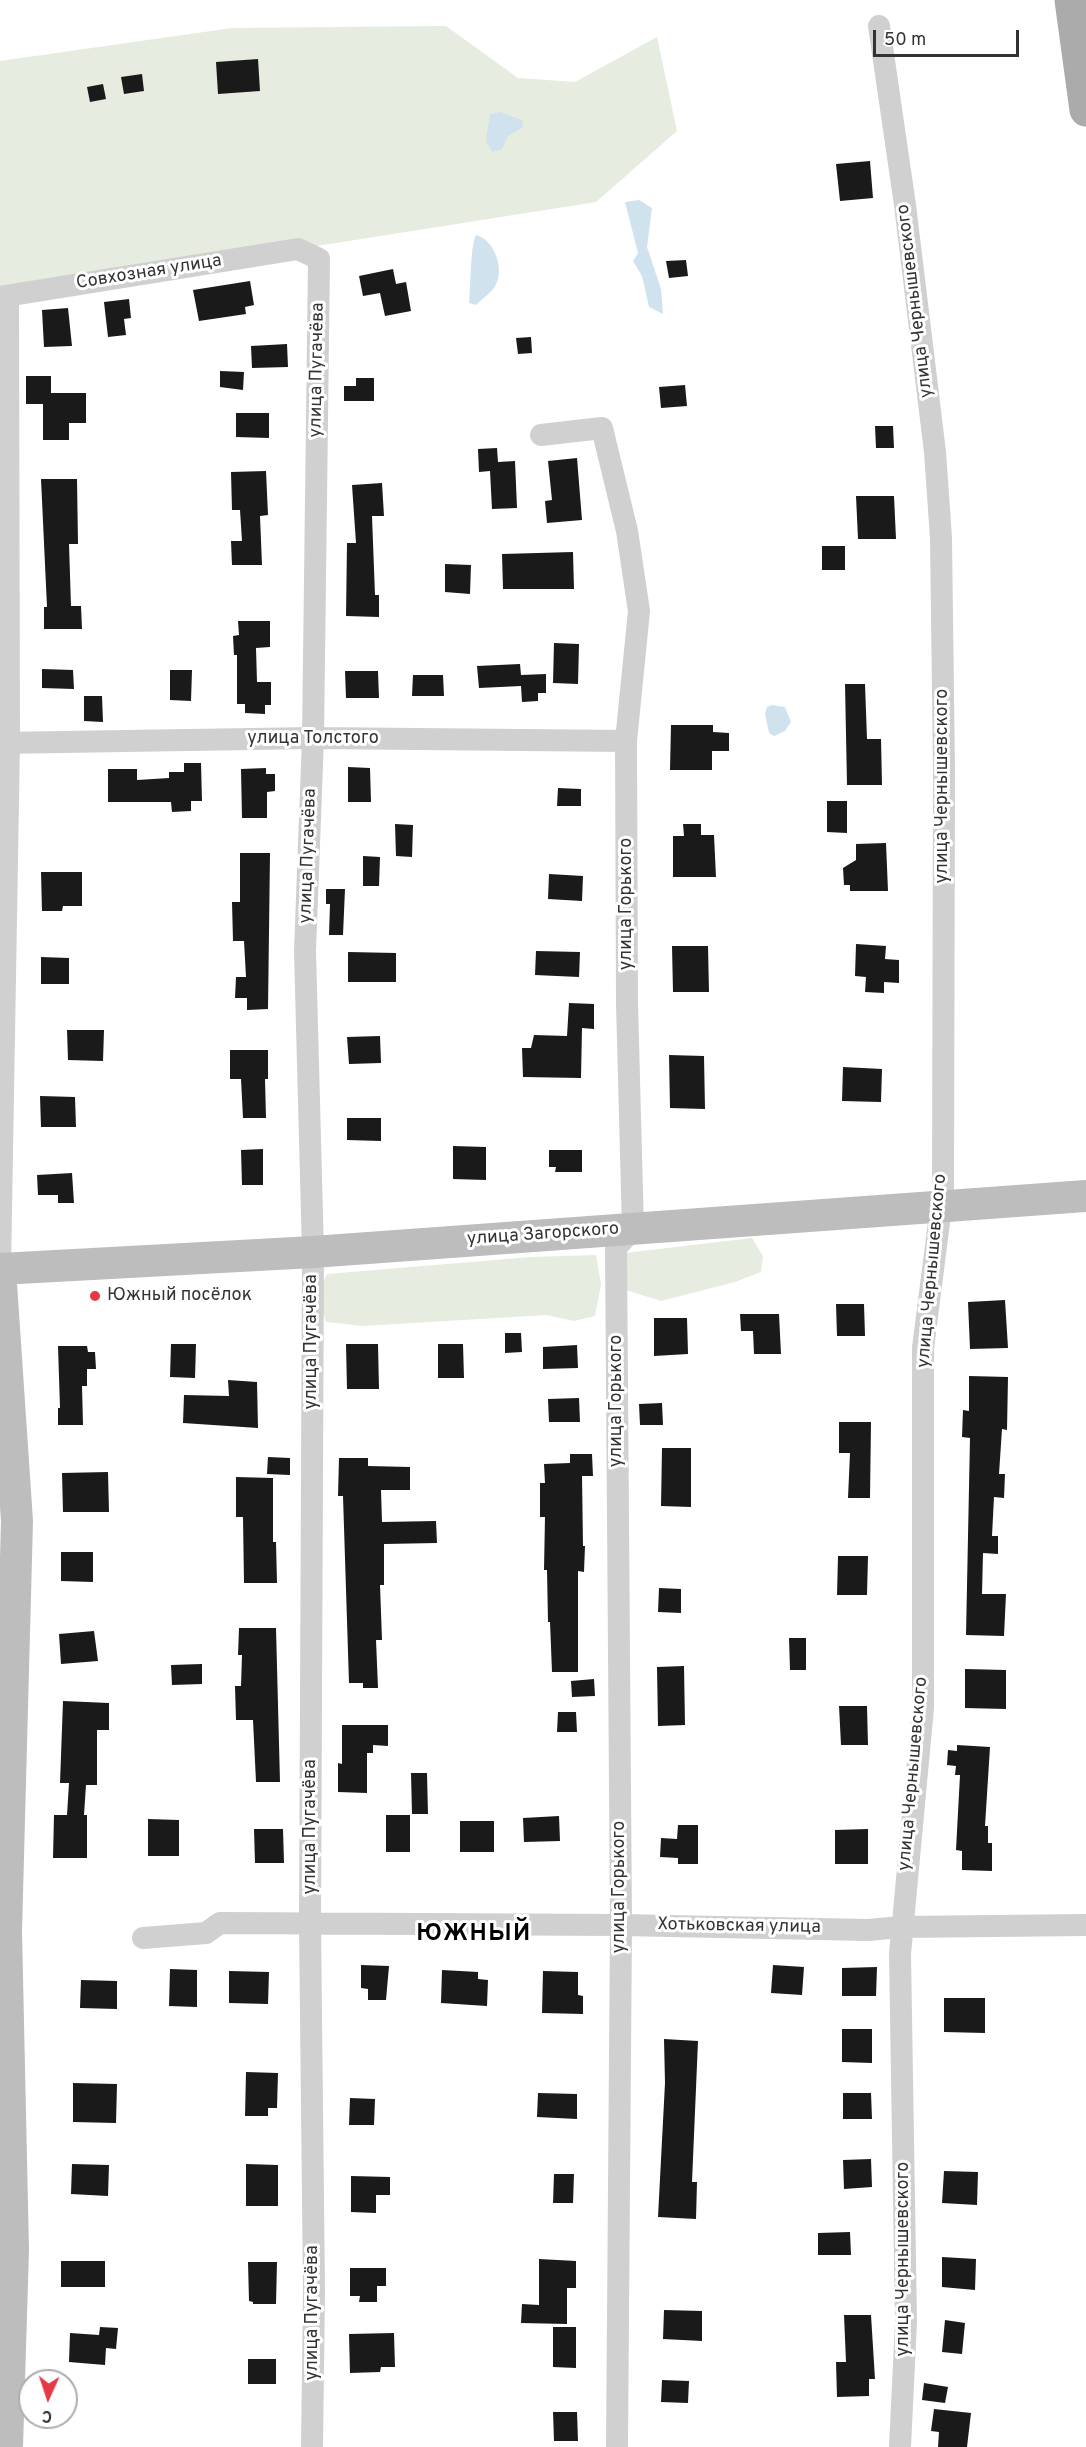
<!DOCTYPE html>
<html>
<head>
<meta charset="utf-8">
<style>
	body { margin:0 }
	#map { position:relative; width:1086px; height:2447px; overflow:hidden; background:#fff; font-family:Overpass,sans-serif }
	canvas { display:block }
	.north { position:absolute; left:18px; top:2369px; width:60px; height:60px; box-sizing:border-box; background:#fff; border:2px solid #adadad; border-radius:50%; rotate:183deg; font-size:16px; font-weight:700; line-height:24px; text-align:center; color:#333 }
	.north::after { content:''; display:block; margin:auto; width:21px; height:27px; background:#e63946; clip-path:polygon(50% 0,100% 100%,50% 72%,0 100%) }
	.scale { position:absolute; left:873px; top:30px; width:146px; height:27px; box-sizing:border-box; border:3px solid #333; border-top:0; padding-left:8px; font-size:18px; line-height:21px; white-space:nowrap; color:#333; -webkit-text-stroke:4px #fff; paint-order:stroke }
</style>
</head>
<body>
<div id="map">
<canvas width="1086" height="2447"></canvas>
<div class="north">С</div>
<div class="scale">50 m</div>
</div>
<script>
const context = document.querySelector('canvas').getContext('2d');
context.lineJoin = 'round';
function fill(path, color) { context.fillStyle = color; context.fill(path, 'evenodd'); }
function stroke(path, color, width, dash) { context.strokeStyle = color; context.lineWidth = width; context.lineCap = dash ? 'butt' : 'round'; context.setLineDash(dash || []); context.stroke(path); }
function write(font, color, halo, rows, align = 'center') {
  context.font = font + ' Overpass,sans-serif'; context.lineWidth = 6; context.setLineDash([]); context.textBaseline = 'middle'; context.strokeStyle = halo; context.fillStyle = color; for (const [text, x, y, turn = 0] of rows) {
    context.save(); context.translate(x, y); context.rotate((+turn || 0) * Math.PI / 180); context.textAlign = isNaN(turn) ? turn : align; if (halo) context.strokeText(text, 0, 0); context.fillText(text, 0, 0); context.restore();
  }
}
fill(new Path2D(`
	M446,26L518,78L575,82L657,37L677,131L596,202L298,249L0,301V61L232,28Z
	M752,1238L763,1256L761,1272L735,1282L661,1301L626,1290L625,1253Z
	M596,1255L601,1284L595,1316L574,1321L546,1315L363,1326L326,1322C321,1305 318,1289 327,1274L531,1257Z`), '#e6ecdf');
fill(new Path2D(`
	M500,112L522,120L523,127L508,136L502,149L492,152L486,141L490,114Z
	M639,200L652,208L647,247L661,289L663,314L649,307L642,276L633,261L638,253L625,202Z
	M476,235C495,240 506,271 494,288C489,294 481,300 476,305L469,303C471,287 470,246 476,235Z
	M772,705L785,707L791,722L785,731L774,736L769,733L765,714L767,707Z`), '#cfe2ee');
fill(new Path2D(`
	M258,59L260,91L218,94L216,62Z
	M142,74L144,91L124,94L121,77Z
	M103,84L106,99L90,102L87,87Z
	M870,161L873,198L840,201L836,164Z
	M686,260L688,276L669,278L666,261Z
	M393,269L396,284L406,282L411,311L385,316L380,293L363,296L359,276Z
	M250,281L254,305L245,307L246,314L199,321L193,290Z
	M129,299L131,318L124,319L126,335L108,337L104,302Z
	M68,308L72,346L44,347L42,310Z
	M531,337L532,353L518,354L516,338Z
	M287,344L288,367L252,368L251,346Z
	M220,371L244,372L243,390L220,387Z
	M26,376H51V393H86V423H69V440H43V404H26Z
	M356,378H374V401H344V386H356Z
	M685,385L687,406L661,408L659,387Z
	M236,413H269V438L236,437Z
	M875,426H893L894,448H876Z
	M497,448L498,462L515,461L517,508L492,509L490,471L479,472L478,449Z
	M577,458L582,520L547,523L545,501L552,500L548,461Z
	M266,471L268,515L260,516L262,565H232L231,541H242L240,510H232L231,472Z
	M41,479H77L78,544H69L71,606H81L82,629H44V607H47Z
	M382,483L384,516H372L375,595H379V617L346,616L347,543H356L352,485Z
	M856,496H894L896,539H858Z
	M822,546H845V570H822Z
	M573,552L574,589H503L502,554Z
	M445,564L471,565L470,594L445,592Z
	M238,621H270V647L256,648L257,682H271V705H265V714L245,713V704H237V655H234L233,636L239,635Z
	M554,643L579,644L578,684L553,683Z
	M520,664L521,675L546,674V693H538V701L522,702L521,686L479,688L477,666Z
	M42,669L73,670L74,689L42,688Z
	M170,670H192L191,701L170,700Z
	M345,671H378L379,698H346Z
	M413,675H443L444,696H412Z
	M845,684H865L867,739H881L882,785H847Z
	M84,696H102L103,722L84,721Z
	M671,725H713V732L729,733V751H712V770H670Z
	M184,763H201L202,801H191V811L172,812L171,802H108V769H137V780L169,778V772H184Z
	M348,767L370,768L371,802H348Z
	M266,768V774H275V791L267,792V818H242L241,769Z
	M558,788L581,789V806H557Z
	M827,801H847V833L827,832Z
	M395,824L413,825L412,857L396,856Z
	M683,824H701V835H714L716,877H673V836H684Z
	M886,843L888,891H850V885H844L843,868L856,860V844Z
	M240,853H270L268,1009L247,1010V998H235L236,977H246L244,941H233L232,902H240Z
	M363,856L380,857L379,886H363Z
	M41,872H82V906H63L62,911H42Z
	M549,874L583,876L582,901L548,899Z
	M326,889H345L343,935H329L330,904H326Z
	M856,944L886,946L885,959L899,960V983L884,982V993L865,992L866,977L855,976Z
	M672,946H708L709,992H673Z
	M536,951L580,952L579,977L535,975Z
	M348,952L396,953V982H348Z
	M41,957L69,958V984H41Z
	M569,1003L594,1004V1029L582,1028L581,1078L523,1077L522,1048H531L534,1035L567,1036Z
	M67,1030H104L103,1061L68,1060Z
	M380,1036L381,1063L349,1064L347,1037Z
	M230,1050H268V1079H265L266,1118H243L241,1079H230Z
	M669,1055L704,1056L705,1109L670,1108Z
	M843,1067L882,1069L881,1102L842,1101Z
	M40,1096L75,1097L76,1127H41Z
	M347,1118H381V1141L347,1140Z
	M453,1146L486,1147V1180L453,1179Z
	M263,1149V1185H242L241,1150Z
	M549,1150H582V1172H555L556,1167H549Z
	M72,1173L74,1203H58V1195H38L37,1175Z
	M1005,1300L1008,1348L970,1349L968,1302Z
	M836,1304H864L865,1336H837Z
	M740,1314H779L781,1354H754L753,1331H741Z
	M654,1318H687L688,1354L654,1356Z
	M505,1333H521L522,1352L505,1353Z
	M171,1344H196L195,1378L170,1377Z
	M346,1344H378L379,1389H347Z
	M438,1344H463L464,1378H438Z
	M577,1345L578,1368L543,1369V1347Z
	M58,1346H87L88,1352H95L96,1369H87V1386H82L83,1425H58V1408H60Z
	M969,1376L1008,1377L1007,1430L1002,1429L999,1474H1005L1004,1498L994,1497L992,1536H998V1554L983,1553L982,1594H1006L1004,1636L966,1635L970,1438L962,1437L963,1410L969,1411Z
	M228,1380L257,1382L258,1428L183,1423L184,1395L229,1396Z
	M579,1398L580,1422H549L548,1399Z
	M662,1403L663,1425H640L639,1404Z
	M839,1422H871L870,1498H848L850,1453H839Z
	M662,1448H691V1507L661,1506Z
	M570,1454H592L593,1476H582L583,1546H585L584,1572L578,1571V1672H552L550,1622H548L547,1570H544L545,1517H540V1483H545L544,1464L570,1463Z
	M268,1457L290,1458V1475L267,1474Z
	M339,1458H368V1466L410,1467V1490H381L382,1522L436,1521L437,1543L384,1544V1585H380L382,1640H376L378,1688H363V1683H349L343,1496H338Z
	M108,1472L109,1512H63L62,1473Z
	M236,1477L273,1478V1542H276L277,1583H244L243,1517H236Z
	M61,1552H93V1582L61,1581Z
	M838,1556H868L867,1595H837Z
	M659,1588L681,1589V1613L658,1612Z
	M239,1628H276L280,1782H256L253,1720H236L235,1686H241L242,1655H238Z
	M94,1631L98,1661L61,1664L59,1634Z
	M789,1638H806V1670H790Z
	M202,1664V1684L172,1685L171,1665Z
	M684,1666L685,1725L658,1726L657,1667Z
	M965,1669L1006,1670V1709L965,1708Z
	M594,1679L595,1696L572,1697L571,1681Z
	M63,1701L109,1703V1730H97V1785H86L84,1815H87V1858H53L54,1815H67L69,1783H60Z
	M839,1706H867L868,1745H841Z
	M558,1712H576L577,1732H557Z
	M342,1725H388V1746L373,1745V1753H367V1793L338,1792V1763L342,1764Z
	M957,1745L990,1747L985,1826H988V1843H992V1871L962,1870V1851L956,1850L960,1775H955L956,1766L947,1765L948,1750L957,1751Z
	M411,1773H427L428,1814H412Z
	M386,1815H410V1852H386Z
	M559,1816L560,1841L524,1842L523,1818Z
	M148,1819L179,1820V1856H148Z
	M460,1821H494V1852H460Z
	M678,1825H698V1864H678V1858L660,1857L661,1838L677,1839Z
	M254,1829H283L284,1863H255Z
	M868,1829V1864H835V1830Z
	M361,1965L389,1966L386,2000H368V1989L361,1988Z
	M773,1965L804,1967L802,1995L771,1993Z
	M877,1967L876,1996H842V1968Z
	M170,1969L197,1970V2007L169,2006Z
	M442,1970L478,1972V1979L488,1980L487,2006L441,2003Z
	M229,1971L269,1972L268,2004L229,2003Z
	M543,1971L578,1972V1995L583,1996V2014L542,2013Z
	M81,1980L117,1981V2009L80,2008Z
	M944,1998H985V2033L944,2032Z
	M842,2029H872V2063L842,2062Z
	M664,2039L698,2041L692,2182H697L696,2219L658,2217L665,2083Z
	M246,2072L278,2073L277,2108H268V2116H245Z
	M73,2083L117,2084L116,2123L73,2122Z
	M538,2093L577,2094V2119L537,2117Z
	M843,2093H871L872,2119H843Z
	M350,2098L375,2099L374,2125H349Z
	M871,2159L872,2187L844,2189L843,2160Z
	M72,2164L109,2165L108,2196L71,2194Z
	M246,2164L278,2165V2206H246Z
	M944,2171L978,2172L977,2205L942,2203Z
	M554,2174H574L573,2203H553Z
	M351,2176L390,2177V2195H376V2213L351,2212Z
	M850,2232L851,2255H818V2233Z
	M942,2257L976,2259L975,2290L942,2287Z
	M539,2259L576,2261V2288H567V2324L521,2323L522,2304L539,2305Z
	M61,2261H105V2287H61Z
	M248,2262H277L276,2304H253V2302L249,2301Z
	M350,2268H386V2286H377V2302H359L360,2296H350Z
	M664,2310L702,2311V2341L663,2339Z
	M844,2315H871L875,2379H869V2396L837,2397L836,2362H846Z
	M945,2320L965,2323L962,2354L942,2352Z
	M100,2327L118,2328L116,2349L106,2348L105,2365L69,2362L70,2333L99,2335Z
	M553,2327H576V2368L553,2367Z
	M394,2333L395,2367H381L380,2372L350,2373L349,2334Z
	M248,2359H276V2384H248Z
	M662,2380L689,2381L688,2403L661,2402Z
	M924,2383L948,2387L945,2403L922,2400Z
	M934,2409L971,2413L967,2447H938L939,2432L931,2431Z
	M553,2412H577L578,2441H554Z`), '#1a1a1a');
stroke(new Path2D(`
	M879,26L905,205L935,452L941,538L944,770L943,1191L923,1348V1708L900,1954L906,2322L900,2447
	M0,297L298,249L319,259L313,738L305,951L313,1252L310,1922L314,2291L312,2447
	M541,435L602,428L627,531L639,611L626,741L627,1003L633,1229L616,1248L621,1925L617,2447
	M0,743L313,738L626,741
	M0,1269L9,743L8,296
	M143,1938L206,1933L220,1923L621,1925L868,1930L901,1927L1086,1925`), '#d0d0d0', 22);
stroke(new Path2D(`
	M0,1269L17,1521L6,1931L13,2250L7,2447
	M0,1269L313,1252L1086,1196`), '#bdbdbd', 32);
stroke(new Path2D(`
	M1071,0L1086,110`), '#ababab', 33);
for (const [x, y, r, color] of [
	[95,1296,6,"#e63946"]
]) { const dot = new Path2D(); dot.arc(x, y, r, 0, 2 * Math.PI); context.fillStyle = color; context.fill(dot); stroke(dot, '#fff', 2); }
write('18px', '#333', '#fff', [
	["Совхозная улица",149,273,-9],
	["улица Чернышевского",916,301,-97],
	["улица Пугачёва",318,370,-89],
	["улица Толстого",313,739],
	["улица Чернышевского",943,786,-90],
	["улица Пугачёва",309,856,-88],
	["улица Горького",627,904,-90],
	["улица Загорского",543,1235,-4],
	["улица Чернышевского",933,1271,-85],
	["улица Пугачёва",312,1342,-90],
	["улица Горького",617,1401,-90],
	["улица Чернышевского",914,1774,-85],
	["улица Пугачёва",311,1827,-90],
	["улица Горького",620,1887,-90],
	["Хотьковская улица",739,1927,1],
	["улица Чернышевского",904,2259,-90],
	["улица Пугачёва",313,2313,-90]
]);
write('18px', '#333', '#fff', [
	["Южный посёлок",107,1296]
], 'left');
context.letterSpacing = '1.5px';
write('bold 24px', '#000', '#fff', [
	["ЮЖНЫЙ",474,1935]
]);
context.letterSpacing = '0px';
</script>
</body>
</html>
